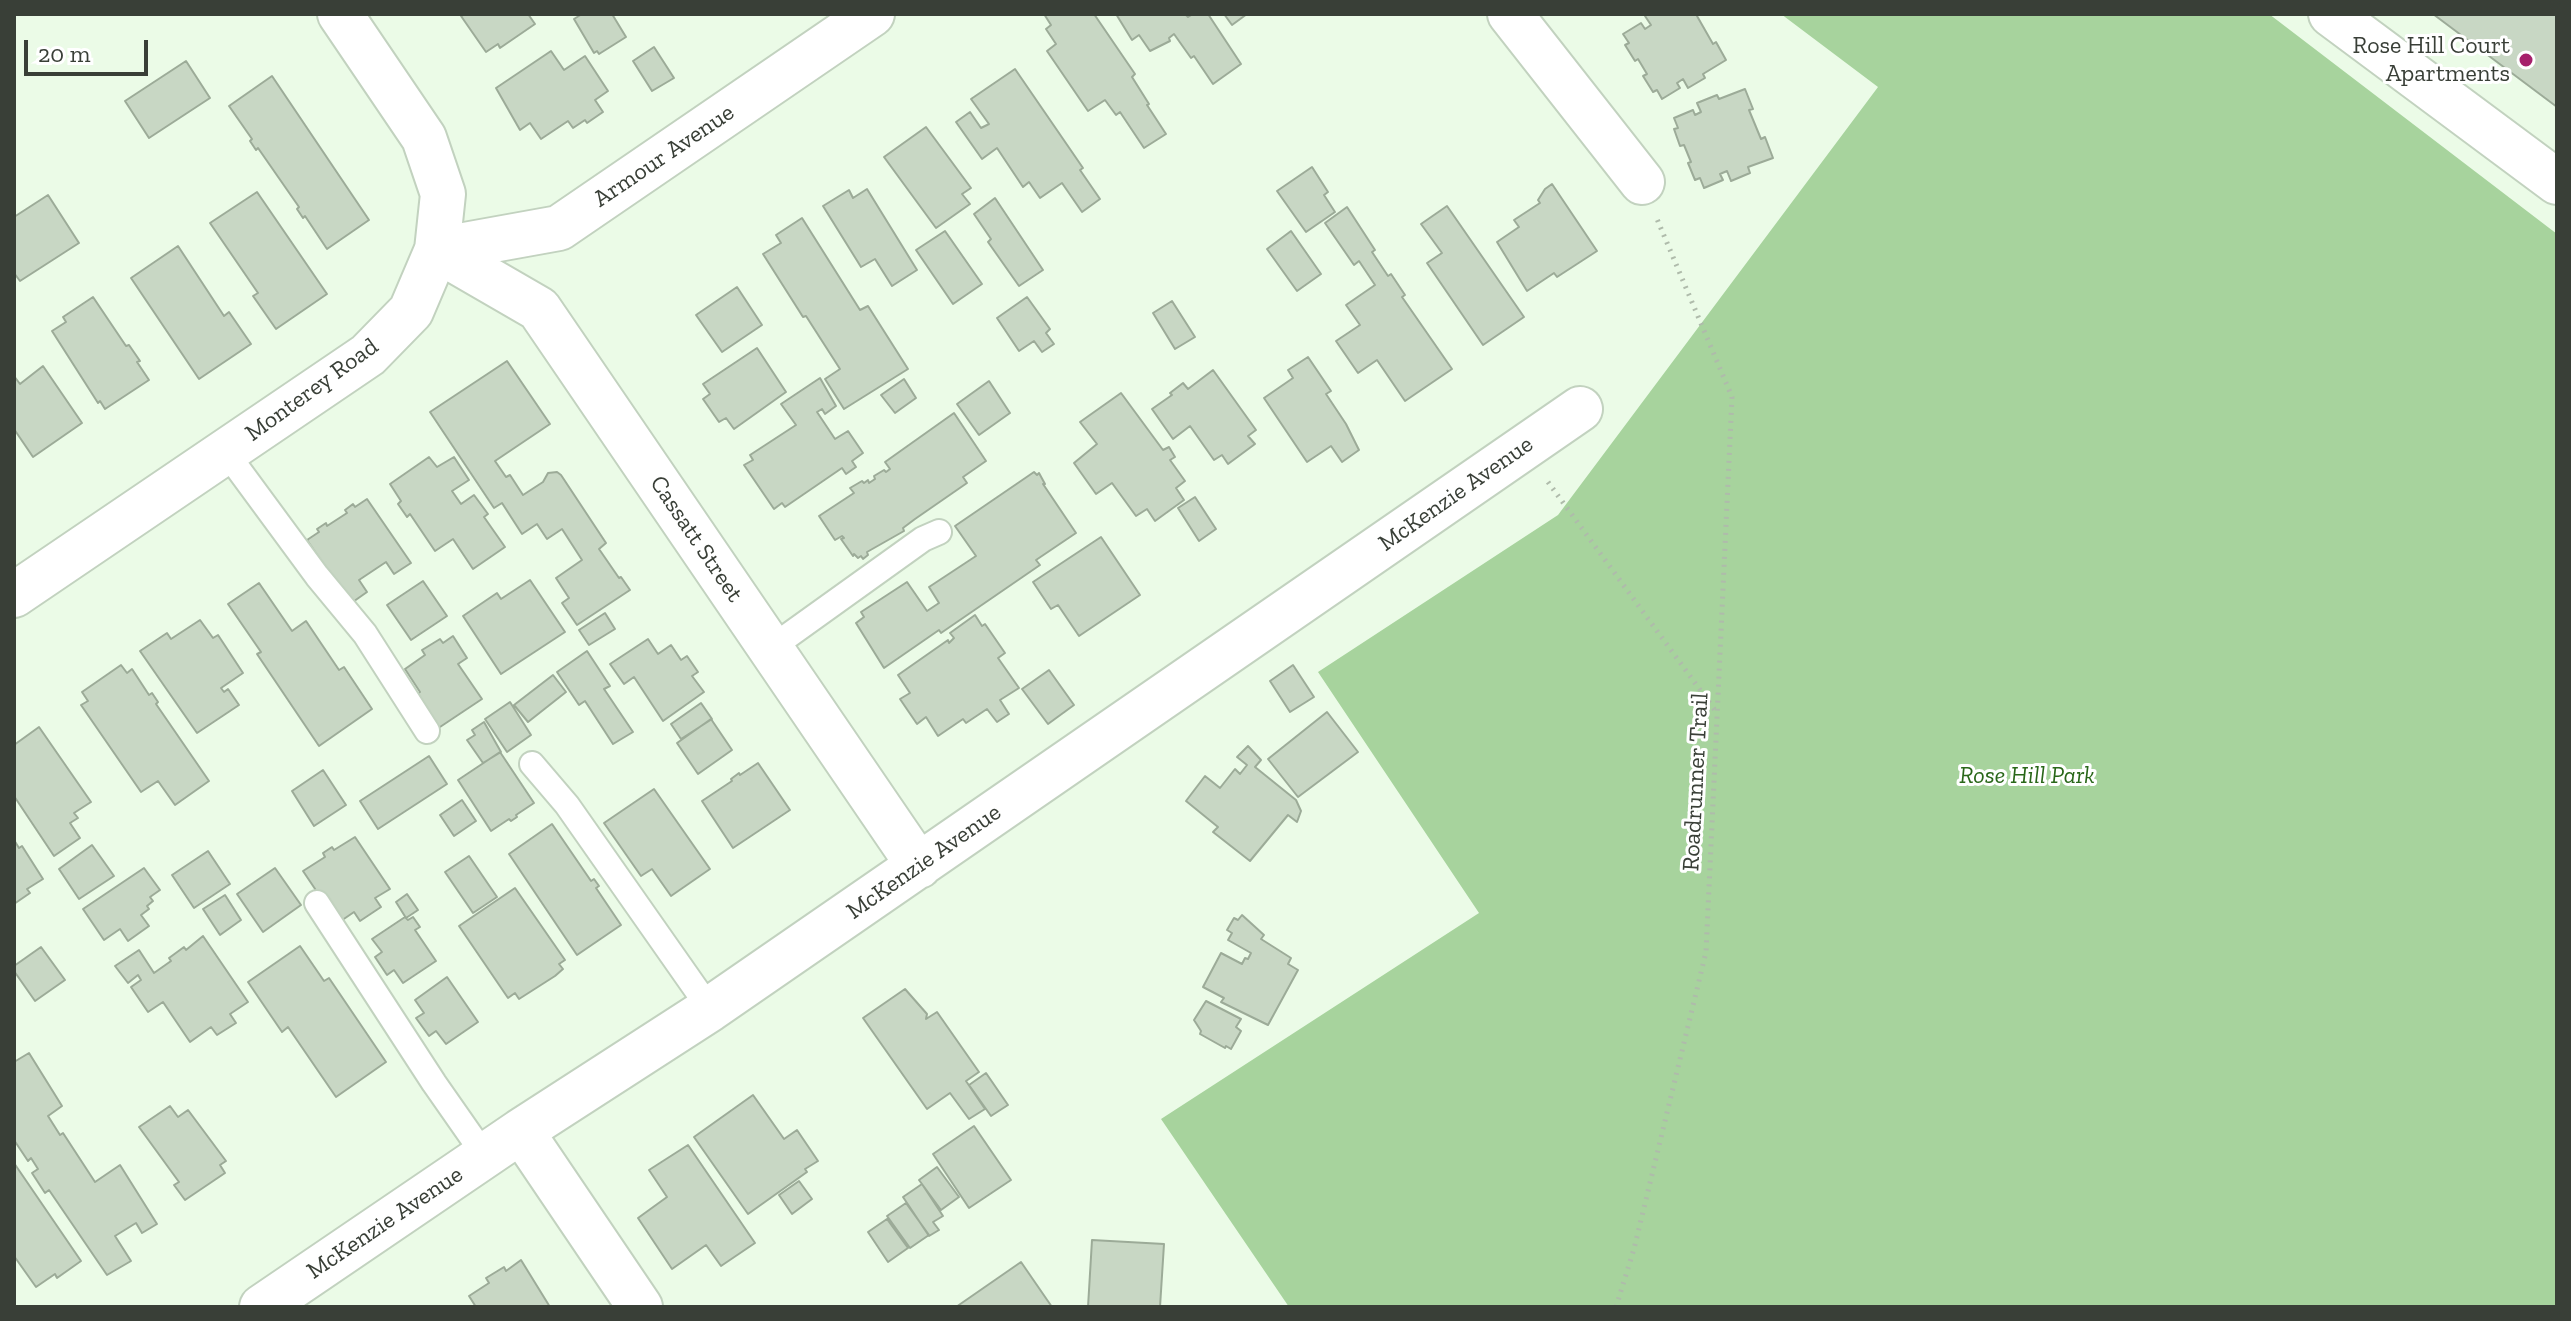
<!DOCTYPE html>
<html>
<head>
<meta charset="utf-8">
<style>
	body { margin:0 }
	#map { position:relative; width:2571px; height:1321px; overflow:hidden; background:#ebfbe7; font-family:"Zilla Slab",serif }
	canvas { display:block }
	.frame { position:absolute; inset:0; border:16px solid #393f37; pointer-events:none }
	.scale { position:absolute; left:24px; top:40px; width:124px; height:36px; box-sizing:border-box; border:4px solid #393f37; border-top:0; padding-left:10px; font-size:24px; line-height:28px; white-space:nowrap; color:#393f37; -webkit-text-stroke:6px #fff; paint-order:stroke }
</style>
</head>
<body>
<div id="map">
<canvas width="2571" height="1321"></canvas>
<div class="frame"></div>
<div class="scale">20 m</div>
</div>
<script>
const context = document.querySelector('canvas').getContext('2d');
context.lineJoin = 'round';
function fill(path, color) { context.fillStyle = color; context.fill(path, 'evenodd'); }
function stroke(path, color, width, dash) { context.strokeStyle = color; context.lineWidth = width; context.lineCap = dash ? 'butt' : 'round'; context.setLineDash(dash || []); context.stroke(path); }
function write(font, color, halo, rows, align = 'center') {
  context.font = font + ' "Zilla Slab",serif'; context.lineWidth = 6; context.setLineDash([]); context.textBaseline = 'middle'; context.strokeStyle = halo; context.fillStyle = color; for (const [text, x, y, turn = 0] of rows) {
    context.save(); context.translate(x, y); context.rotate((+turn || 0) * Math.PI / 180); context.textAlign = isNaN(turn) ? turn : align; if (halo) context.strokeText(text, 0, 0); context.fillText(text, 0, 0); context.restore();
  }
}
fill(new Path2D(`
	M1781,14H2269L2557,234V1307H1289L1161,1119L1479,913L1318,672L1558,515L1878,87Z`), '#a7d39d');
const building = new Path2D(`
	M465,14H528L535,24L500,48L498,44L486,52L461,16Z
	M582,14H612L626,37L599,54L597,51L594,53L574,19Z
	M1044,14H1094L1135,74L1132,77L1149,104L1147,105L1166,134L1144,148L1120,112L1116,115L1105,100L1088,111L1047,51L1056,44L1046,29L1051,25Z
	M1116,14H1185L1188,17L1193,14H1208L1241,64L1213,84L1194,56L1191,58L1174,34L1169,38L1170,41L1150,51L1139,35L1132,40Z
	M1224,14H1247L1232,25Z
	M1648,14H1700L1697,16L1713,44L1716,42L1726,60L1703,74L1705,78L1688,88L1683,79L1677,83L1680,88L1662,99L1657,90L1653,92L1643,76L1647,74L1638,59L1635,61L1625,45L1629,43L1623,34L1641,23L1645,29L1651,25L1645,16Z
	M2433,14H2557V107Z
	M654,47L674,78L652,91L633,61Z
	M551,51L564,70L585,56L608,91L595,100L603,112L587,123L585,120L573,128L568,121L541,139L530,123L520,130L496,88Z
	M186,61L210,98L149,138L125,101Z
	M1015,69L1083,168L1080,170L1100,199L1082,212L1062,183L1040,198L1029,182L1023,187L997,148L982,159L956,122L970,112L981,128L989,124L971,99Z
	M272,76L369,220L327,249L305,216L303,218L297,209L299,207L258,148L256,150L250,141L252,139L229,106Z
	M1745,89L1753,109L1749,110L1761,139L1765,137L1773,158L1748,167L1750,173L1731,181L1727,171L1720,174L1723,180L1704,188L1700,178L1695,180L1688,163L1691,162L1684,145L1680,146L1674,129L1678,128L1674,118L1693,110L1695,115L1701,112L1697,103L1717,95L1719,99Z
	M926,127L971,188L962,194L970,204L936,228L884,157Z
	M1312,167L1328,192L1324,195L1335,212L1306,232L1277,191Z
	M1552,184L1597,251L1557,277L1554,273L1527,291L1497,242L1519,227L1514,220L1540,203L1538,200L1545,189Z
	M867,189L917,270L892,286L875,259L861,267L823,206L849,190L853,198Z
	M257,192L327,294L276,329L253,296L258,293L210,223Z
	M48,195L79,243L20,281L14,273V217Z
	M995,198L1043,270L1019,286L988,242L991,239L974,214Z
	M1447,206L1524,317L1483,345L1427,263L1442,253L1421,224Z
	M1347,207L1375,250L1372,252L1388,276L1391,274L1405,295L1402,297L1452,369L1405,401L1377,360L1358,373L1336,341L1360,325L1346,305L1375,285L1359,261L1354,265L1325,223Z
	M802,218L860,310L868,306L908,369L844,409L825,379L840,369L806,316L803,317L763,254L781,243L776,235Z
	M945,231L982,284L953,304L916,250Z
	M1291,231L1321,274L1297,291L1267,249Z
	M178,246L224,316L229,312L251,344L199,379L131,278Z
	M737,287L762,325L722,352L696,315Z
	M93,297L126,346L129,345L140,361L137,362L149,380L105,409L100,401L98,403L52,331L66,322L63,317Z
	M1027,297L1050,329L1046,333L1054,344L1042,352L1034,341L1019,351L997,318Z
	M1172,301L1195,337L1175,349L1153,313Z
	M757,348L786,392L734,429L726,418L719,422L703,399L710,394L703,384Z
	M1308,357L1331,391L1326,394L1346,424L1359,450L1342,462L1331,446L1307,462L1264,398L1293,378L1288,370Z
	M507,361L550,424L495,461L506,477L510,475L523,495L543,482L548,473L557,472L561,475L606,543L599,549L619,578L621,577L630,590L577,625L562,603L569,598L556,578L582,560L562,529L547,539L537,524L522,534L502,503L494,508L430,412Z
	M43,366L82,423L33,457L14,429V376L20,384Z
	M1213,370L1256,430L1248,436L1255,444L1228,464L1222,455L1214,460L1190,426L1173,439L1152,409L1172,395L1170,393L1183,383L1188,389Z
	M820,378L836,406L825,414L822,409L817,412L835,439L848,431L863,453L852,461L856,467L846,474L842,468L785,507L782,503L774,509L744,465L753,460L750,455L796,425L781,404Z
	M904,379L916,398L895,413L881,395Z
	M989,381L1010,413L979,435L957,404Z
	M1121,393L1163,450L1169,447L1175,457L1170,460L1185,481L1176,488L1184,500L1155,521L1147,509L1136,516L1112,483L1096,494L1074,463L1097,444L1080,422Z
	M954,413L986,461L963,477L967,483L915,519L903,528L904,531L867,552L868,555L863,559L861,556L858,558L854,554L853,556L841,539L844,538L842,536L835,540L819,516L854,493L850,488L862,481L864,483L868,480L869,483L875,479L874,476L884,470L886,472L890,469L885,462Z
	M429,457L437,467L454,457L469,480L452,491L461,504L474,495L488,514L484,517L505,547L473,569L453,539L435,551L410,514L407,517L398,504L401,501L390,484Z
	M1034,472L1037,475L1039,473L1045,484H1043L1076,533L1036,560L1040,565L941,633L939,630L884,668L856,623L864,617L861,612L907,582L927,611L939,603L929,587L976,556L955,526Z
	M1195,497L1216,529L1199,541L1178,508Z
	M367,499L411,563L394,574L386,562L359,580L367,592L350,604L307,540L319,532L317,529L326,523L327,526L347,513L345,510L353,504L355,507Z
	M1101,537L1140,595L1079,636L1058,605L1051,609L1033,582Z
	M530,580L565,632L501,674L463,616L497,593L501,599Z
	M423,581L447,616L411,640L387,605Z
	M259,583L292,631L306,621L339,670L344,667L372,709L319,746L257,654L261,652L228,604Z
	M605,613L615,629L589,645L579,630Z
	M975,615L982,626L985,624L1005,653L998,658L1019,688L1000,700L1009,714L997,722L987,709L966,723L963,719L938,736L926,717L917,724L900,699L910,693L898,675L948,640L949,643L954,638L950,633Z
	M200,620L213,638L218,635L243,673L221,688L224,692L228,689L239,705L197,733L140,651L167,633L171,639Z
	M453,636L467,658L458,664L482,699L437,729L414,696L420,692L405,669L425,655L422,650L440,639L443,643Z
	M648,639L658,654L671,645L681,660L687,656L698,672L692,676L704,692L663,721L634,677L624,684L610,664Z
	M587,651L610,686L604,689L633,732L613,744L585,701L579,705L557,672Z
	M121,665L127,673L132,669L149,695L152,693L158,702L156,704L209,781L175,805L158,781L141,792L81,705L88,701L82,692Z
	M1293,665L1314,697L1290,712L1270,681Z
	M1049,670L1074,705L1048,724L1022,689Z
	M553,675L566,692L528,722L514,705Z
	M510,702L531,735L507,752L485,719Z
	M701,703L712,719L681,739L671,724Z
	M1327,712L1358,752L1298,797L1268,759Z
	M711,719L732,750L698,774L677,743Z
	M484,722L501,752L483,763L467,740L475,735L472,730Z
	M39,727L91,802L74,813L78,818L70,823L80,838L54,856L14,796V745Z
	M1248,746L1261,760L1255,767L1296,800L1301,811L1297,822L1288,815L1250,861L1213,832L1218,827L1186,801L1205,776L1220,788L1235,769L1240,774L1247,765L1237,757Z
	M500,752L534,803L516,815L517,817L511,821L509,819L491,831L458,780Z
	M429,756L447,784L378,829L360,801Z
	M758,763L790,810L733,848L702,801L732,781L731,779L739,773L740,775Z
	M323,770L346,805L314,826L292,791Z
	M654,789L710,869L671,896L652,869L641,876L604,823Z
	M462,800L476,821L454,836L440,815Z
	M552,824L591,881L594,879L599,886L596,888L621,925L577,955L509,854Z
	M355,837L390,889L375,898L381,907L360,921L354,912L338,923L303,871L325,857L323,853L332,847L334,850Z
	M14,840L19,848L22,846L43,879L27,889L30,893L14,904Z
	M92,845L114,876L79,899L59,869Z
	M208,851L230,884L194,908L172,875Z
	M469,856L497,897L473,913L445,872Z
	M144,868L160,890L150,897L153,901L147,906L149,909L141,915L149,926L128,941L120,929L104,940L83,909Z
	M275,868L301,905L263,932L237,894Z
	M515,888L565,960L559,964L563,969L555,976L519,999L515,993L508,998L459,926Z
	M407,894L418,910L406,918L396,902Z
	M225,895L241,920L220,935L203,909Z
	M1242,915L1264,935L1261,939L1291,958L1288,964L1298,970L1268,1025L1221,1002L1224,998L1203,987L1221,953L1242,964L1245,958L1248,959L1251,953L1228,940L1232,933L1227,930L1234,918L1238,920Z
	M405,917L408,920L413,917L420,927L415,930L436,961L403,983L394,970L387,975L375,957L382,952L372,939Z
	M203,936L248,1002L230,1014L236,1023L217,1035L211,1027L190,1042L163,1002L148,1012L131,987L141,980L138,975L128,983L115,966L139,950L154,973L171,961L169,958L184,947L186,950Z
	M300,946L324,981L329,978L386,1062L336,1097L288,1027L282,1032L248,982Z
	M41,947L65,980L35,1001L14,971V966Z
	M447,977L478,1022L446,1044L436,1031L429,1036L416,1018L424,1013L415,1000Z
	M905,989L927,1014L926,1019L937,1012L979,1072L966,1081L985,1109L969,1119L950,1093L927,1109L863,1018Z
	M1206,1001L1241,1019L1236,1027L1241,1031L1231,1049L1226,1046L1225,1048L1200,1034L1201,1031L1194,1020Z
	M29,1053L62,1106L48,1116L60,1135L63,1133L95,1182L120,1165L157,1224L142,1233L136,1223L115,1236L131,1261L107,1275L49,1190L45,1193L32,1173L38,1169L31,1158L28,1161L14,1140V1062Z
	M986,1073L1008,1105L991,1116L969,1085Z
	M753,1095L784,1139L797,1130L818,1161L805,1169L807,1172L748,1214L694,1137Z
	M170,1106L178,1117L188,1110L226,1161L220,1165L225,1173L185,1200L174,1185L179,1182L139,1127Z
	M974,1126L1011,1180L969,1208L933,1154Z
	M688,1145L755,1243L721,1266L706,1245L672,1269L638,1218L667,1197L649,1170Z
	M14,1163L81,1261L57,1278L55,1274L36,1287L14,1256Z
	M937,1167L959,1197L941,1210L919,1180Z
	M799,1181L812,1199L792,1214L779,1195Z
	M922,1184L943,1216L933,1222L939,1230L929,1236L903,1197Z
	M906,1203L929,1235L910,1248L887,1216Z
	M887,1219L908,1248L888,1262L868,1232Z
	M1092,1240L1164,1244L1160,1307H1088Z
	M521,1260L550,1307H476L469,1296L489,1283L486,1278L504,1267L506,1271Z
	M1021,1262L1052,1307H956Z`);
fill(building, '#c8d7c4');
stroke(building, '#9cab98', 2);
const lane = new Path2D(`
	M225,451L317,576L365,634L427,731
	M771,648L923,539L939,532
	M532,764L567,805L710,1009
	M317,903L434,1083L485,1156`);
const street = new Path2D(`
	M1510,14L1642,182
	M2331,14L2557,182
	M437,250L539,309L919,866
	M437,250L559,228L872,14
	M521,1131L640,1307
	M262,1307L521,1131L710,1009L1580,409`);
const secondary = new Path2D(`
	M14,595L368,355L411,311L437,250L443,194L424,138L340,14`);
stroke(lane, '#c2d2bf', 28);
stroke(street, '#c2d2bf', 48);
stroke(secondary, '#c2d2bf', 48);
stroke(new Path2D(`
	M1548,482L1717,713
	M1616,1307L1634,1249L1706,952L1732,397L1657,219`), '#afbbab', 5, [2, 6]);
stroke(lane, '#fff', 24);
stroke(street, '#fff', 44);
stroke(secondary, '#fff', 44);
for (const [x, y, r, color] of [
	[2526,60,8,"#a6206b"]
]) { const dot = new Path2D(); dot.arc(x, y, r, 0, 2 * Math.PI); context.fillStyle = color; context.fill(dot); stroke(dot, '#fff', 3); }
write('24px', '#393f37', '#fff', [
	["Rose Hill Court",2510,46],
	["Apartments",2510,74]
], 'right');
write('24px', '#393f37', '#fff', [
	["Armour Avenue",664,156,-34],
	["Monterey Road",312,390,-36],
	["McKenzie Avenue",1456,494,-35],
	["Cassatt Street",696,539,56],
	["Roadrunner Trail",1696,782,-87],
	["McKenzie Avenue",924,862,-35],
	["McKenzie Avenue",385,1223,-34]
]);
write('italic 24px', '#296719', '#fff', [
	["Rose Hill Park",2027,776]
]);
</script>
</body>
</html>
